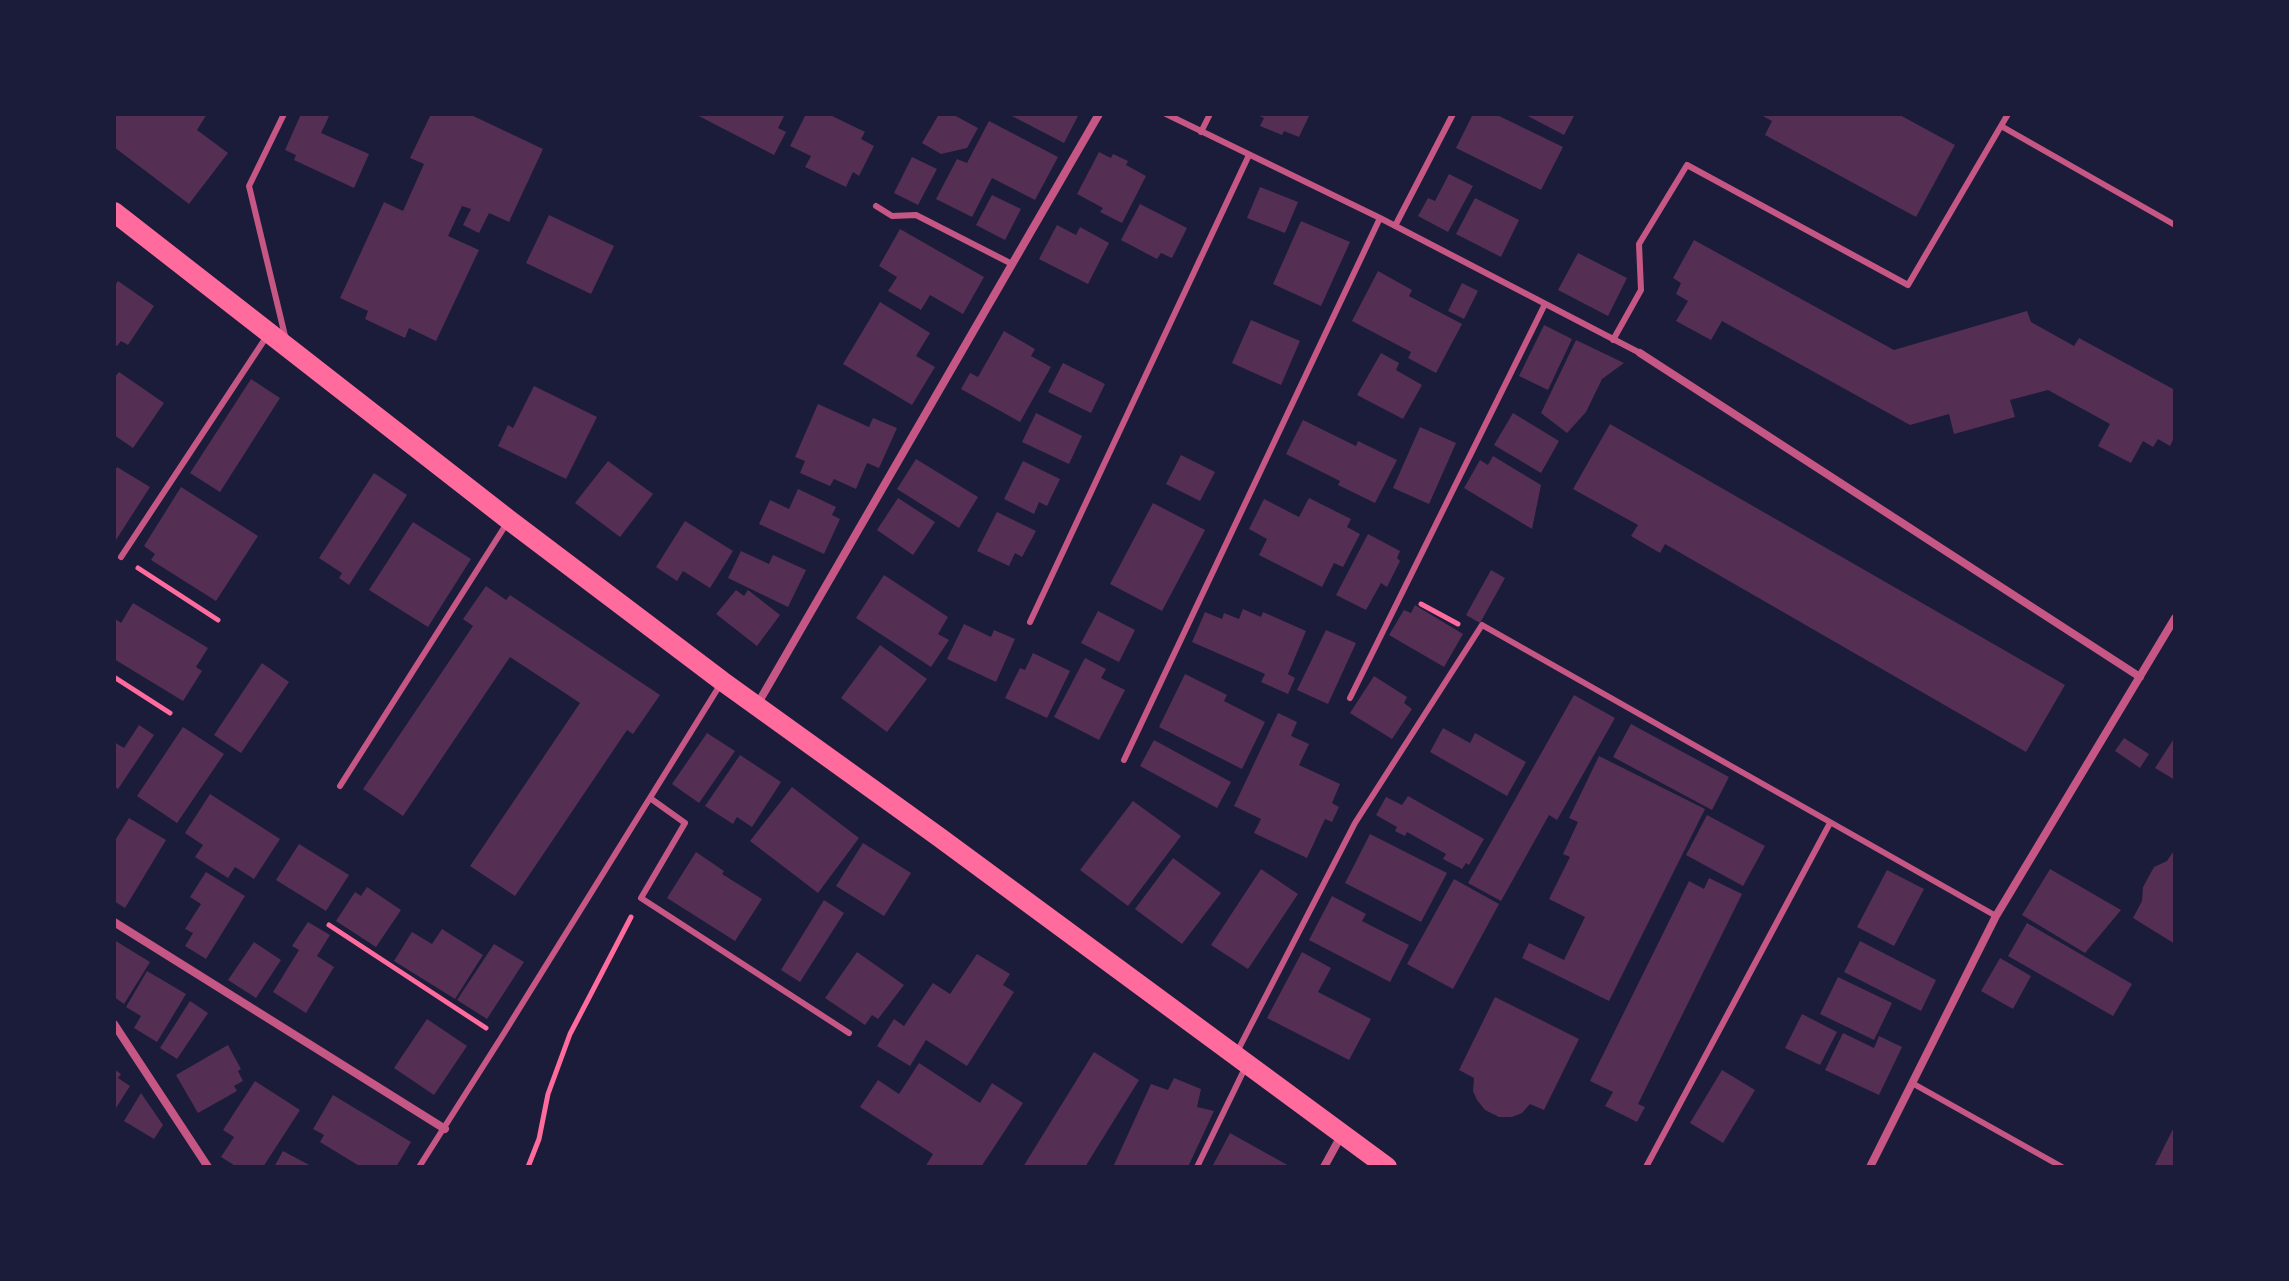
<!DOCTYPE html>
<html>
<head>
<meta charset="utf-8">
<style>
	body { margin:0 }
	#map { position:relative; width:2289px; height:1281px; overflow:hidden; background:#1b1b3a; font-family:"Titillium Web",sans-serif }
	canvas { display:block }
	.frame { position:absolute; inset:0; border:116px solid #1b1b3a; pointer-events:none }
</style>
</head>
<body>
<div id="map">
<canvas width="2289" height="1281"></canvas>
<div class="frame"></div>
</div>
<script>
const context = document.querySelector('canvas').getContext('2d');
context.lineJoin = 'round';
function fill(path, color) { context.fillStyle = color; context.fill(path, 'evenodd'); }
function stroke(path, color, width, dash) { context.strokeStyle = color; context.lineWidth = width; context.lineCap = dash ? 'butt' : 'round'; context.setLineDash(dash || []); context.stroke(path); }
fill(new Path2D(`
	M114,114H207L197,130L228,153L189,204L114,147Z
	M301,114H330L321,133L369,154L354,188L294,160L296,155L285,150Z
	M431,114H469L543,149L509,222L489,213L479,233L463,225L471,209L462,206L448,236L479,250L436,341L409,328L405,338L365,319L368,311L340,298L384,202L403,211L424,164L410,158Z
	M695,114H785L778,128L786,132L774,155Z
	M806,114H828L865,132L861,139L874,146L859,176L853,172L846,187L805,167L811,156L790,146Z
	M939,114H952L978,128L967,148L941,154L922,143Z
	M1013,114H1079L1064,143L1012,116Z
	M1256,114H1310L1299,137L1284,131L1282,135L1260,126L1264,118Z
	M1473,114H1495L1563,147L1541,190L1456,148Z
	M1524,114H1575L1564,135Z
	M1759,114H1898L1955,145L1916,217L1765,135L1772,121Z
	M989,121L1058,157L1035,200L992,178L972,217L936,199L957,159L967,163Z
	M1099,152L1111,158L1113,154L1128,161L1126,165L1146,176L1122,223L1100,212L1103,208L1077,194Z
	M912,157L937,169L918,205L894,193Z
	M1449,174L1473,186L1448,232L1418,216L1428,198L1435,201Z
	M1260,187L1298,202L1285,233L1247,218Z
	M992,195L1021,209L1005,240L976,225Z
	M1475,198L1519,220L1501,257L1456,234Z
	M1140,204L1187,228L1172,258L1161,253L1157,259L1121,240Z
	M549,215L614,246L591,294L526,263Z
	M1301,221L1350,242L1321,306L1273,284Z
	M1057,225L1076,235L1080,227L1109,243L1088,284L1039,259Z
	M900,229L984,277L963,314L930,295L921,310L888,291L897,277L879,266Z
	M1694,240L1894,350L2027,311L2031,322L2074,346L2079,338L2175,390V436L2170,446L2158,439L2153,447L2143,441L2131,463L2098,446L2110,424L2048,390L2010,400L2015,417L1954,434L1949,414L1910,425L1722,321L1711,340L1676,321L1688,301L1676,294L1681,283L1673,278Z
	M1578,253L1627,278L1608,316L1558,290Z
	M1378,271L1412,290L1409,296L1462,324L1436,373L1408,358L1411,352L1352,321Z
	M118,281L154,306L128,345L121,341L117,346L114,344V287Z
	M1462,283L1478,291L1464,319L1448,311Z
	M880,302L930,333L916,356L935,367L912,405L843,364Z
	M1251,320L1300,341L1281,385L1232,363Z
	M1544,325L1572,339L1548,390L1519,376Z
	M1004,331L1035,349L1031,356L1051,367L1020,422L961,389L970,373L978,377Z
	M1576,340L1624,363L1602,379L1586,412L1567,433L1541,413Z
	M1381,353L1399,363L1396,370L1422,385L1403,419L1357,395Z
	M1063,363L1105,384L1091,413L1048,392Z
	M119,372L164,403L133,448L114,435V378Z
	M251,379L280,398L220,492L190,473Z
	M534,386L597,417L566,479L498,446L508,425L513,428Z
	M818,404L869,427L873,418L897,428L879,468L867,463L856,489L834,479L830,486L800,473L805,461L795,457Z
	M1036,413L1082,436L1069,464L1022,442Z
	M1513,413L1559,441L1541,473L1494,445Z
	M1303,420L1356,446L1358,441L1397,460L1375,503L1338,485L1340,481L1286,454Z
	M1610,424L2065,685L2026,752L1665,544L1660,553L1631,536L1638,525L1573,489Z
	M1420,427L1456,443L1429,504L1393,488Z
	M1181,455L1215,472L1200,501L1166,484Z
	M1493,456L1541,485L1532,529L1464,488L1480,460L1488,465Z
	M916,459L978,497L959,528L897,489Z
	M608,461L653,494L620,537L575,503Z
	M1023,461L1060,479L1047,506L1039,502L1034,514L1004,499Z
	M117,467L150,487L114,543V472Z
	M374,473L407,495L349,585L339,578L342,573L319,558Z
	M181,487L258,536L216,601L151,560L155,554L144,546Z
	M798,489L836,507L832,515L840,519L824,554L759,524L770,500L789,509Z
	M898,498L935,522L913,555L877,530Z
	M1309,498L1351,519L1347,527L1360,534L1343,567L1334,563L1322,587L1259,555L1267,539L1249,529L1264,499L1299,517Z
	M1153,503L1205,530L1162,611L1110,584Z
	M997,512L1036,531L1022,557L1015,553L1009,566L977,551Z
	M685,521L733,551L710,588L683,571L677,581L656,567Z
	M413,522L471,559L428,627L369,590Z
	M1368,534L1400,551L1397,558L1400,561L1387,587L1381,583L1366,610L1336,595Z
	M741,551L769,564L773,555L806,570L788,607L728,578Z
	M1491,570L1505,578L1480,623L1466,615Z
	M884,575L948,617L938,634L949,640L931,667L856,618Z
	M486,586L506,600L510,595L660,695L633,734L627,730L515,896L470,866L580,703L510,657L403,816L363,789L473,626L463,619Z
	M736,590L744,596L748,590L780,615L757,646L716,614Z
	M133,603L208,648L196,667L202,671L183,701L114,659V618L121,623Z
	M1415,605L1463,634L1444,667L1389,635L1404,610L1411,613Z
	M1243,609L1261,617L1263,612L1306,631L1288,674L1295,678L1288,694L1261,682L1265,674L1192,642L1205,612L1222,619L1224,613L1239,619Z
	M1098,611L1135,630L1119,662L1081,643Z
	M964,624L991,637L994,630L1015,639L996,682L947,659Z
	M1326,630L1356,643L1328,704L1297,690Z
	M880,645L927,679L887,732L841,698Z
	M1033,653L1070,671L1047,718L1005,698L1020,668L1025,670Z
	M1085,658L1106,669L1101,678L1125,690L1099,740L1054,717Z
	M262,663L289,682L241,753L214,735Z
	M1185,674L1227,695L1224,701L1265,722L1242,769L1159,727Z
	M1374,676L1407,697L1404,703L1412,709L1392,739L1350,713Z
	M1574,695L1615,718L1557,820L1549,815L1501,901L1468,883Z
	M1278,713L1297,722L1291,736L1309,744L1299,765L1340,784L1332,803L1339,807L1332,822L1325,819L1307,858L1254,833L1261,819L1234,806Z
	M1631,724L1729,777L1712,810L1613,757Z
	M139,725L154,735L118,789L114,786V742L124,748Z
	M183,727L224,754L177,823L137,796Z
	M1443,728L1470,743L1475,733L1526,762L1507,796L1430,752Z
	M707,733L735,751L699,803L672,784Z
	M2175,737V780L2155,768Z
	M2124,738L2149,754L2140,768L2115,751Z
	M1154,740L1231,782L1217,808L1140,766Z
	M740,755L781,782L752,827L737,817L733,824L705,806Z
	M1599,756L1705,809L1609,1001L1522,958L1529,943L1564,960L1585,917L1549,899L1570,857L1563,854L1578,822L1569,818Z
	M792,787L859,838L818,893L750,841Z
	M210,794L280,839L254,879L235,867L228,878L195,857L203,845L185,833Z
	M1408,796L1484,839L1469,865L1466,863L1462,869L1443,859L1446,854L1407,832L1405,836L1395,831L1397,827L1376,815L1386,797L1402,805Z
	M1133,801L1181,836L1128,906L1080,870Z
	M1707,815L1765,846L1743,886L1686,855Z
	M129,818L166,840L125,908L114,901V842Z
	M1370,834L1447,873L1421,922L1345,883Z
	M863,843L911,873L884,916L836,886Z
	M299,844L349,875L326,911L276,880Z
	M2175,849V944L2133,918L2142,901L2143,887L2154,867L2167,861Z
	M696,852L724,871L722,874L762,899L735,941L667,898Z
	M1173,858L1221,893L1182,944L1135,909Z
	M1261,869L1298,894L1248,969L1211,945Z
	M2050,869L2121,910L2085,953L2022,915Z
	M1887,870L1924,889L1894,946L1857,927Z
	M206,872L245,896L206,959L185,946L193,933L185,929L201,904L190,897Z
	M1709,878L1742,894L1638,1104L1645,1107L1637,1122L1605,1106L1613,1092L1590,1081L1689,881L1704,889Z
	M1454,879L1499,904L1453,989L1407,964Z
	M367,887L401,910L376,947L336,921L355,892L361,896Z
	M1332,896L1366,914L1362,921L1409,945L1390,982L1309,940Z
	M824,900L844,913L800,982L781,970Z
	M308,922L330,935L317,956L334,967L306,1013L273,992L299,950L292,946Z
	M2027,923L2132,984L2113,1016L2008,956Z
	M442,929L483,955L455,999L394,961L412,932L432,944Z
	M114,940L150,962L124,1004L114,997Z
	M1860,941L1936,980L1921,1011L1844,972Z
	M254,942L281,960L256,998L228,980Z
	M494,944L524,962L487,1019L457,1000Z
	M857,952L904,985L878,1019L872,1015L865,1025L825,998Z
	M1302,952L1331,968L1318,992L1371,1019L1349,1060L1267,1018Z
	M977,954L1010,974L1003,985L1014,992L967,1066L926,1040L910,1066L877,1046L894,1019L904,1026L933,983L950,994Z
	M2000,958L2031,976L2013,1009L1981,991Z
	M147,971L186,994L157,1042L134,1028L141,1016L126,1007Z
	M1838,977L1892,1003L1874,1040L1820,1014Z
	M1495,997L1579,1039L1544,1110L1530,1104L1522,1113L1512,1117H1499L1485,1110L1477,1100L1473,1091L1474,1078L1459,1070Z
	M190,1001L208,1013L177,1059L160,1048Z
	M1802,1014L1837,1032L1820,1065L1785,1048Z
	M427,1019L467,1046L434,1095L394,1068Z
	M1843,1033L1874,1048L1879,1036L1902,1047L1879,1095L1825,1070Z
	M228,1045L241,1069L238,1071L243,1081L234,1086L237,1091L198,1113L176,1075Z
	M1094,1052L1139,1080L1085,1167H1023Z
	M919,1063L980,1103L992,1083L1023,1103L981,1167H925L933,1154L860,1107L878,1080L899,1094Z
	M114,1069L121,1074L118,1078L130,1086L114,1111Z
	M1722,1070L1755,1090L1723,1143L1690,1123Z
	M1174,1078L1201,1089L1197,1107L1214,1111L1188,1167H1113L1151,1084L1168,1090Z
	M255,1081L300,1110L263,1167H237L221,1157L234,1137L223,1130Z
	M141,1093L163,1125L154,1139L124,1121Z
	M333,1095L411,1142L396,1167H361L320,1142L324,1135L313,1129Z
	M2175,1125V1167H2154Z
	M1230,1133L1291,1167H1212Z
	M283,1151L313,1167H274Z`), '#542f53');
stroke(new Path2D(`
	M138,568L218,620
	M1421,604L1458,624
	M114,677L170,713
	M329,925L486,1028
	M528,1167L539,1139L548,1094L570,1034L631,917`), '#ff6b9d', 5);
stroke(new Path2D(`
	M284,114L249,186L286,340
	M1166,114L1380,218L1640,353
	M2001,126L2175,225
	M1201,132L1210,114
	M876,206L892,216L916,215L1012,264
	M1395,226L1453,114
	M1613,340L1641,290L1639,244L1687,165L1908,285L2008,114
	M121,557L267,336
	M1030,622L1249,155
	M1350,698L1545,304
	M1124,760L1380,218
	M340,786L507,523
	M650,798L685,823L641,898L849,1033
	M1237,1052L1355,823L1482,625L1996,916
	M1912,1083L2062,1167
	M419,1167L501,1038L720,685
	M1197,1167L1246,1066
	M1646,1167L1830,823`), '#c65784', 6);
stroke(new Path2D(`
	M1640,353L2140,677
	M757,705L1099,114
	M114,922L445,1129
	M114,1024L208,1167
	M1324,1167L1341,1136
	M1870,1167L1996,916L2175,618`), '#c65784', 8);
stroke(new Path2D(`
	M114,212L509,520L722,681L939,837L1387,1167`), '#ff6b9d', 20);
</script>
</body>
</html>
